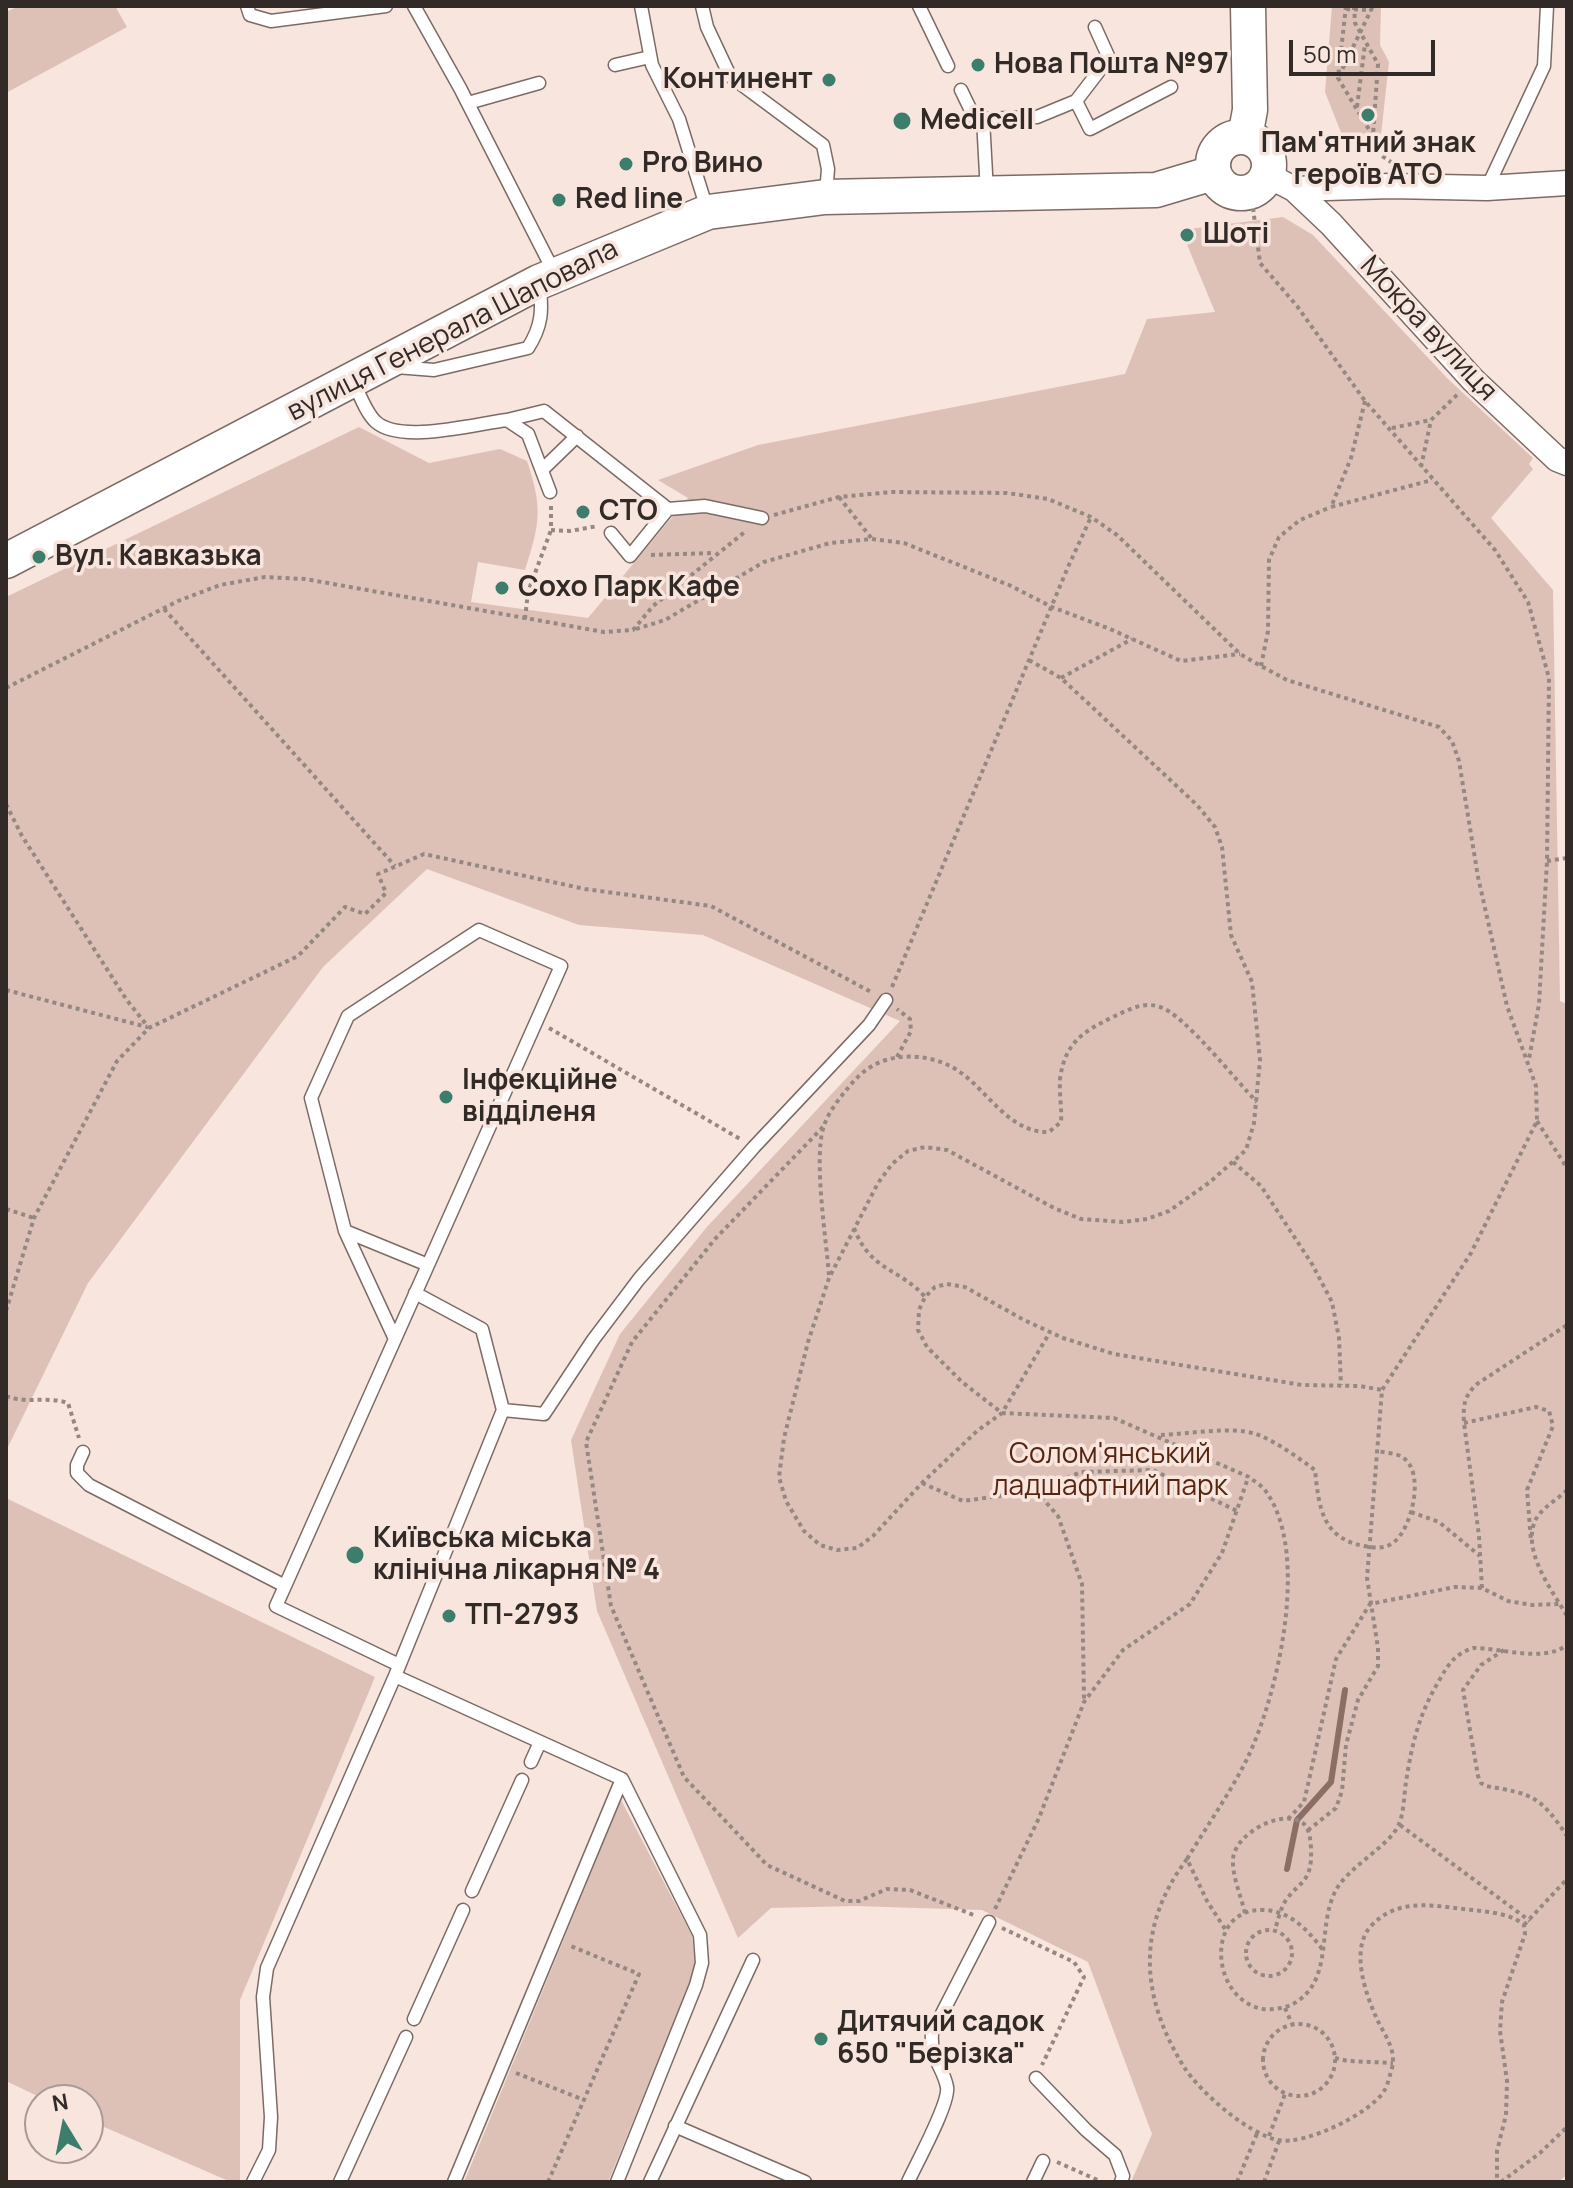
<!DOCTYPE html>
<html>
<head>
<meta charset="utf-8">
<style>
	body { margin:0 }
	#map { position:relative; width:1573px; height:2188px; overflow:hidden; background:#f8e5de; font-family:Manrope,sans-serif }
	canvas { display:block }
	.frame { position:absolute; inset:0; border:8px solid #312a27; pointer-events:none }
	.north { position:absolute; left:24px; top:2084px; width:80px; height:80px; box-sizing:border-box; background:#f8e5de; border:2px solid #a89a95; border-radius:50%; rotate:350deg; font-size:22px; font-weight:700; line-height:32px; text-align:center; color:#312a27 }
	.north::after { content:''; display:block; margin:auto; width:28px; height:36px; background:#3d7d6b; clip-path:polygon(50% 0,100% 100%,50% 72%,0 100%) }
	.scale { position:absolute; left:1289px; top:40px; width:146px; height:36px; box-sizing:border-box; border:4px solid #312a27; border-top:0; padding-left:10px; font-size:24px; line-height:28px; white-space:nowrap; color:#312a27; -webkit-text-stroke:6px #f8e5de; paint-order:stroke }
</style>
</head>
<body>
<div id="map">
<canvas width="1573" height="2188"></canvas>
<div class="frame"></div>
<div class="north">N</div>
<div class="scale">50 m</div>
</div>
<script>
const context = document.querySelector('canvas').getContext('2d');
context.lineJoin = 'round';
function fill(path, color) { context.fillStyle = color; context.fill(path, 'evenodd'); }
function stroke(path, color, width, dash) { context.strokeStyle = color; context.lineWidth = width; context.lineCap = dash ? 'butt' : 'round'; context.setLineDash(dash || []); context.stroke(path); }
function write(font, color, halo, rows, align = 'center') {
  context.font = font + ' Manrope,sans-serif'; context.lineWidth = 7; context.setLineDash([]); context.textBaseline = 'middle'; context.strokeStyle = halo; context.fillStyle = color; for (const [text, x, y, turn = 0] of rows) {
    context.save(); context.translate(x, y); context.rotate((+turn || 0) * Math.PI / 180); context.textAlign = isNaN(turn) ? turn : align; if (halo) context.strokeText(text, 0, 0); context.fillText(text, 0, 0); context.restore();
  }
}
fill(new Path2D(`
	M19,6H115L127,27L6,93V12Z
	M1332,6H1381L1380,45L1389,62L1381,135H1342L1325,92Z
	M1283,217L1313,235L1448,379L1533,458L1529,464L1533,469L1491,518L1553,590L1560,1001L1567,1004V2175L1558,2182H1131L1152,2134L1088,1962L982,1910L855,1906L771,1908L738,1938L597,1611L571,1440L620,1334L706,1228L900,1021L703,935L579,925L427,869L323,967L88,1283L6,1451V597L359,427L429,463L500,449L527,461C543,509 540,523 525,570L478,562L471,602L588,618L688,498L658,480L758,445L1125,374L1147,319L1215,312L1181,230Z
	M6,1498L375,1677L240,2000V2182H231L88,2120V2100H46L6,2081Z
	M621,1800L692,1936L695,1963L688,1987L608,2182H464Z`), '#ddc1b6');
stroke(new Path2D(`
	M1287,1869L1297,1820L1331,1782L1345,1690`), '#8c6f64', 6);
const lane = new Path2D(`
	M247,6L250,15L271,21L386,6
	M414,6L460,88L554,272
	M641,6L652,65L679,119L707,209
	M702,6L707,27L730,76L823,145L828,169L826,194
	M919,6L948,66
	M615,65L650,57
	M961,90L975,119H983
	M1076,101L1090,129L1171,87
	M468,103L539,83
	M1487,188L1544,66L1547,6
	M987,192L983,119L1037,117L1076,101L1109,58L1095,27
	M396,367L434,370L528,348C542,326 543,310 539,284
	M354,383C360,395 366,413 376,422C401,444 474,424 507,420L528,434L550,492
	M507,420L544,411L668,509L630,556L611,533
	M542,470L577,436
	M668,509L705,506L762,518
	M345,1231L395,1339
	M503,1410L544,1414L593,1340L639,1279L754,1147L869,1025L886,1000
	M83,1452L77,1465V1473L89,1485L285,1586L276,1606L399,1665
	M285,1586L428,1265L345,1231L311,1098L348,1016L479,930L561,966L428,1265
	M395,1676L622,1779L700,1935L702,1963L696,1985L617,2182
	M531,1762L540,1742
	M472,1891L522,1780
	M414,2019L463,1910
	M1036,2078L1086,2130L1115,2155L1123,2176L1121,2182
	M675,2126L805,2182
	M253,2182L269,2150L271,2117L263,1997L267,1968L395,1676L503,1410L482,1329L415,1293
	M340,2182L406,2037
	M454,2182L622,1779
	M650,2182L753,1960
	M908,2182C916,2164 950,2103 947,2087C943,2066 930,2060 932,2033L989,1922
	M1033,2182L1043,2161`);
const street = new Path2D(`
	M1267,175L1294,189L1391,186L1487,188L1567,183
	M1294,189L1331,224L1473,380L1557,459L1567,463`);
const secondary = new Path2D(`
	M1213 165a28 28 0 1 1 56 0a28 28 0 1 1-56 0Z
	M1245,137L1250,110L1248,6
	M6,561L539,282L708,212L825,197L1156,190L1213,173`);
stroke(lane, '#7c6b65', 15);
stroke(street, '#7c6b65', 27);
stroke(secondary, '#7c6b65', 37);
stroke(new Path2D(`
	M1346,6L1338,78L1371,133
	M1354,6L1355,23L1378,64L1373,135L1376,152L1391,162
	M1346,9L1371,10
	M1339,76L1373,6
	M1357,107L1365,44
	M1252,200L1260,263L1297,306L1365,401L1495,550L1528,602L1549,678L1547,861L1539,1004L1529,1059
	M1365,401L1351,458L1331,507L1432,480
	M1392,428L1431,420L1459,393
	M1421,467L1431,420
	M839,497L872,539
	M551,506V530L570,531L598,526
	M774,515L839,497L892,492L1007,493L1048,499L1091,517L1117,535L1240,654L1261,666L1287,680L1439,727L1452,741L1459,761L1478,877L1507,1006L1536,1086L1537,1121L1471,1253L1382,1390L1367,1578L1378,1648V1666L1358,1700L1346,1745L1342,1791L1336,1808L1307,1831
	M651,555L714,553
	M164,609L395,866
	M525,619L528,592L551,530
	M636,629L665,620L764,562L830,543L872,539L904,543L1009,585L1052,607L1110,629L1181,661L1240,654
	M1029,660L1061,678L1197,805L1215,827L1222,847L1231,935L1252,982L1260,1060L1254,1123L1246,1150L1210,1182L1169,1211L1147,1219L1123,1222L1081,1219L1054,1208L947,1150L925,1147L908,1151L892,1164L878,1183L829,1278L808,1342L784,1438L779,1477L786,1501L804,1531L820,1545L837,1550L857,1548L873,1536L922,1483L977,1431L1002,1413L1050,1332
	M1261,666L1268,631L1269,560L1279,537L1300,520L1331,507
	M1061,678L1132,639
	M6,688L178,601L220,585L265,577L305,579L604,632L633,630L653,606L746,531
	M6,804L22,836L126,999L149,1028
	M1547,861L1567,858
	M892,987L1068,567L1091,517
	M6,990L147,1027
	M549,1028L742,1140
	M897,1057L911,1031L910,1019L897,1009
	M1537,1121L1567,1168
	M823,1127L715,1239L632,1342L586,1442L611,1606L684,1777L767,1865L845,1901H859L887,1889L910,1890L976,1916
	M1233,1162L1261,1186L1312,1264L1332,1302L1339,1338L1341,1385
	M6,1209L34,1218
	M854,1228C871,1272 900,1268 925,1297
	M829,1275C826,1238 814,1162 823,1129C827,1114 838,1100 848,1088C858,1075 870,1065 886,1060C909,1053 937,1057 957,1070C988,1090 1008,1133 1049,1132L1061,1122C1062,1108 1059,1093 1060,1079C1065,1043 1082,1032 1113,1017C1128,1010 1143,1001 1160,1007C1184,1014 1237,1082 1257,1102
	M6,1311L34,1218L117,1061L149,1028L298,956L345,907L365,914L386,893L378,874L424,854L585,889L711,906L873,993
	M6,1396C27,1404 47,1396 68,1403L79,1438
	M1464,1423L1536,1407L1549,1411L1553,1426L1527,1490L1531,1541
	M1161,1435C1188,1434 1231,1426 1256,1434C1277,1442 1297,1457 1315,1470C1319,1508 1322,1538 1364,1546C1375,1548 1386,1549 1394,1542C1412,1528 1426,1471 1402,1457C1396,1453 1385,1453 1378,1451
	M922,1483L963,1501L1036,1491L1081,1472L1153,1470L1237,1511
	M1567,1490C1557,1500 1541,1508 1535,1521C1522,1552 1552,1590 1567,1616
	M1036,1491L1058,1516L1082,1584L1084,1699
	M1411,1512L1439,1522L1480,1556
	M1482,1588L1479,1536L1464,1423C1463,1405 1464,1396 1477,1384L1567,1325
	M1504,1650L1481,1665L1463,1690L1478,1776L1481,1783L1486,1786C1533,1794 1540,1796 1567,1836
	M1288,1819L1304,1802L1336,1659L1370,1604L1455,1587L1482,1588L1508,1601L1532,1605L1559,1604
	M1400,1825L1530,1921
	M1187,1859C1136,1927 1140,1996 1184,2067C1200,2092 1248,2134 1278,2140C1305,2146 1371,2113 1384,2091C1388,2085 1390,2074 1392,2068C1397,2049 1383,2033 1376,2017C1365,1992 1350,1949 1371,1926C1394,1901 1424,1904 1455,1908C1475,1911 1509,1911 1524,1925L1525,1934L1502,2002L1500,2031L1507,2081L1506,2115L1497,2151V2182
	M995,1909L1039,1818L1084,1702L1123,1650L1190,1604L1222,1553L1248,1478
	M1245,1913C1241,1896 1232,1876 1233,1859C1235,1832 1287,1806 1305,1825C1312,1833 1312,1858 1310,1867C1307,1882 1297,1886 1289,1896C1281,1905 1278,1920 1275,1930
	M1524,1925L1567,1879
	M1002,1928L1074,1962L1084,1977L1042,2065
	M1225,1929L1207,1901L1187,1859C1207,1826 1230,1793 1247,1759C1278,1695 1310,1555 1267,1493C1263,1486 1255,1482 1249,1477L1114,1418L1002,1413L962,1382L927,1347L918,1330L919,1310L925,1297L935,1287L947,1284L965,1287L1024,1320L1063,1338L1114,1354L1302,1385L1360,1386L1382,1390
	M1246 1953a23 23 0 1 1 46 0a23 23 0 1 1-46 0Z
	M1322,1949C1308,1930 1290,1911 1264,1910C1204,1907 1210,2000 1263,2009C1272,2010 1285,2008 1293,2004C1335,1981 1316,1927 1336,1890C1349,1866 1391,1845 1399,1824C1404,1812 1404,1795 1406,1782C1412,1743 1419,1714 1440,1679C1449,1663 1456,1653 1474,1648C1502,1648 1543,1663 1567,1645
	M1285,2008L1292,2024
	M1263 2060a36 36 0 1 1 72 0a36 36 0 1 1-72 0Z
	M1335,2058L1348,2061L1393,2063
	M516,2073L584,2100
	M1269,2136L1285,2094
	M1057,2162L1102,2182
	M548,2182L639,1974L568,1945
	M1237,2182L1258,2131
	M1264,2182L1279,2141
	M1501,2182L1540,2153L1567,2127`), '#958883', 4, [4, 4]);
stroke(lane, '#fff', 12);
stroke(street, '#fff', 24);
stroke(secondary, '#fff', 34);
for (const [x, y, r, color] of [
	[978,65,8,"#3d7d6b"],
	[829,80,8,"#3d7d6b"],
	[1368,115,8,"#3d7d6b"],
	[902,121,10,"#3d7d6b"],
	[626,164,8,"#3d7d6b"],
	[559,200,8,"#3d7d6b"],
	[1187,235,8,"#3d7d6b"],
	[583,512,8,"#3d7d6b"],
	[39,557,8,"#3d7d6b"],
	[502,588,8,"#3d7d6b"],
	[446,1097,8,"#3d7d6b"],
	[355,1555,10,"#3d7d6b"],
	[449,1616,8,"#3d7d6b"],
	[821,2039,8,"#3d7d6b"]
]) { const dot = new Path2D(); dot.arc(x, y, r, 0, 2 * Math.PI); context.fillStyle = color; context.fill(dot); stroke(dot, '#f8e5de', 3); }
write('bold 28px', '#312a27', '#f8e5de', [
	["Нова Пошта №97",994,65],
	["Континент",813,80,"right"],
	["Medicell",920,121],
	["Пам'ятний знак",1368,144,"center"],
	["героїв АТО",1368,176,"center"],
	["Pro Вино",642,164],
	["Red line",575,200],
	["Шоті",1203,235],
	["СТО",599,512],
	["Вул. Кавказька",55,557],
	["Сохо Парк Кафе",518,588],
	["Інфекційне",462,1081],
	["відділеня",462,1113],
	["Київська міська",373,1539],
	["клінічна лікарня № 4",373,1571],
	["ТП-2793",465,1616],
	["Дитячий садок",837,2023],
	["650 \"Берізка\"",837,2055]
], 'left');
write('28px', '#312a27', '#f8e5de', [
	["Мокра вулиця",1428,329,47],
	["вулиця Генерала Шаповала",453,331,-27]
]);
write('28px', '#572610', '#f8e5de', [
	["Солом'янський",1110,1455],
	["ладшафтний парк",1110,1487]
]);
</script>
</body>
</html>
